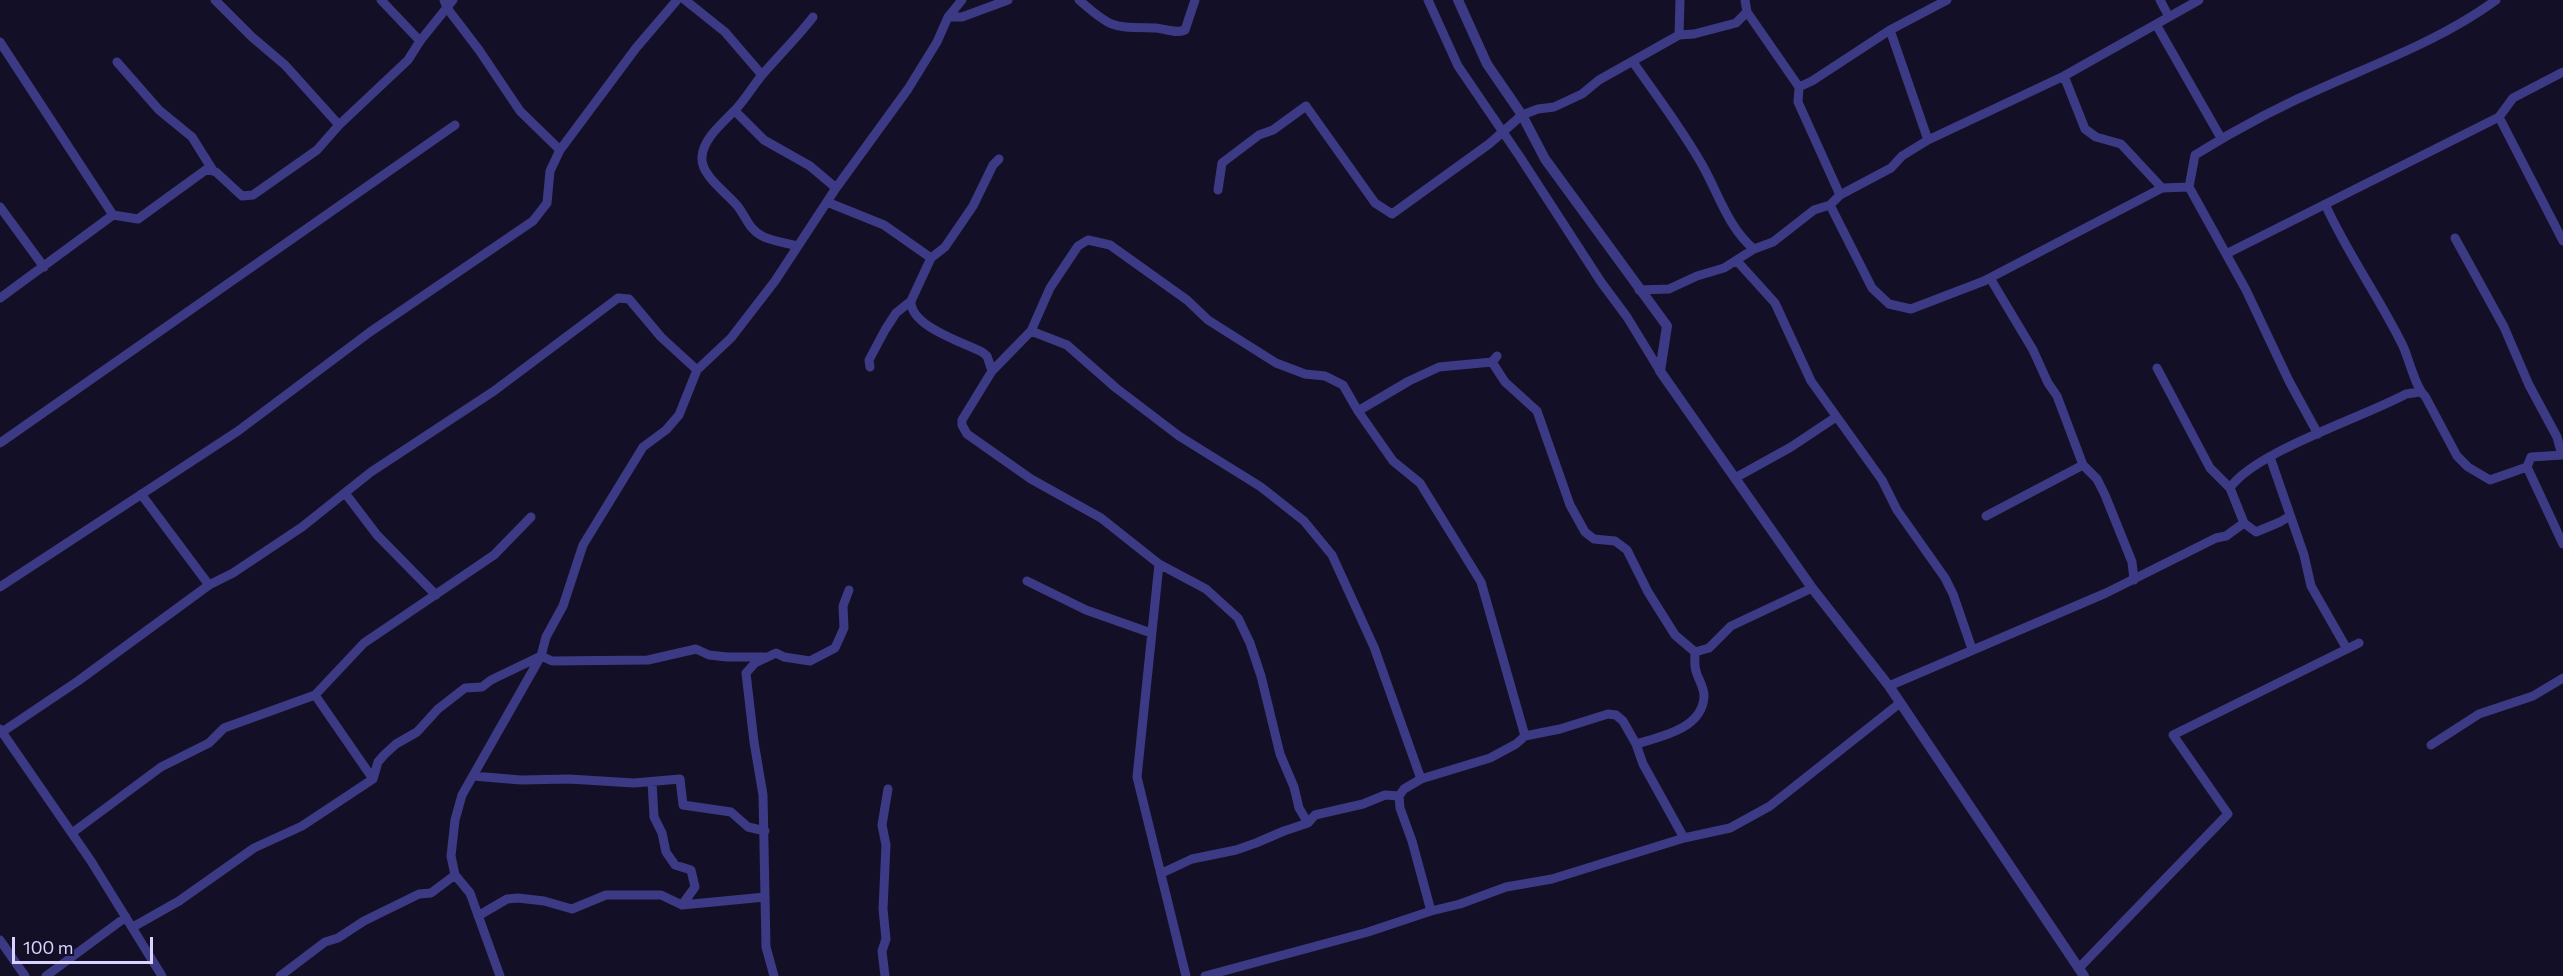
<!DOCTYPE html>
<html>
<head>
<meta charset="utf-8">
<style>
	body { margin:0 }
	#map { position:relative; width:2563px; height:976px; overflow:hidden; background:#130f26; font-family:Commissioner,sans-serif }
	canvas { display:block }
	.scale { position:absolute; left:12px; top:937px; width:141px; height:27px; box-sizing:border-box; border:3px solid #d9d4ff; border-top:0; padding-left:8px; font-size:18px; line-height:21px; white-space:nowrap; color:#d9d4ff; -webkit-text-stroke:4px #130f26; paint-order:stroke }
</style>
</head>
<body>
<div id="map">
<canvas width="2563" height="976"></canvas>
<div class="scale">100 m</div>
</div>
<script>
const context = document.querySelector('canvas').getContext('2d');
context.lineJoin = 'round';
function stroke(path, color, width, dash) { context.strokeStyle = color; context.lineWidth = width; context.lineCap = dash ? 'butt' : 'round'; context.setLineDash(dash || []); context.stroke(path); }
stroke(new Path2D(`
	M215,0L252,37L285,65L339,125
	M381,0L420,41
	M444,0L447,8L479,50L520,111L560,150
	M685,0L725,32L762,75
	M1079,0C1113,30 1113,27 1156,28C1166,29 1175,34 1185,30L1195,0
	M1428,0L1458,66L1520,157L1601,282L1627,317L1660,371
	M2160,0L2169,17
	M1747,12L1799,87
	M813,17C797,38 779,55 762,75C753,86 746,98 736,109V112L764,140L810,166L836,188
	M948,17H962L1008,0
	M2157,26L2221,138
	M1890,30L1928,140
	M1679,35L1680,0
	M0,42L113,215
	M117,62L159,110L192,137L212,169
	M1633,62C1658,98 1685,133 1705,170C1719,196 1730,230 1754,249
	M2064,76L2085,129L2096,137L2121,144L2162,188
	M736,109C724,122 703,138 702,157C700,176 730,195 739,208C747,219 749,229 762,236C772,241 786,243 797,246
	M2499,117L2563,241
	M1218,190L1222,163L1259,135L1273,130L1306,106L1375,203L1392,214L1489,144L1522,115L1538,109L1554,107L1582,94L1599,80L1679,35L1694,34L1736,23L1747,12L1745,0
	M1840,195L1798,102L1799,87L1812,81L1890,30L1947,0
	M827,202L884,225L931,258
	M2325,204C2347,253 2379,297 2403,346C2409,359 2416,389 2425,396L2457,456L2468,467L2490,480L2527,467L2531,457L2563,455
	M1830,205L1872,288L1889,304L1911,309L1984,281L2162,188L2189,187
	M0,207L44,267
	M2455,238L2504,327L2529,385L2557,437L2562,455
	M2226,254L2499,117L2513,98L2563,72
	M1737,261L1775,303L1811,381L1882,480L1897,510L1945,578L1953,594L1972,649
	M1990,278L2033,350L2048,383L2057,396L2083,465L2097,479L2105,495L2132,562L2134,580
	M1639,290L1669,289L1697,276L1724,268L1754,249L1773,242L1814,210L1830,205L1840,195L1891,168L1902,156L1928,140L2064,76L2199,0
	M0,298L113,215L138,219L207,169L216,172L242,196L253,195L317,150L339,125L408,60L420,41L453,0
	M911,301C910,326 962,342 982,352L987,356L992,371
	M1031,331L992,371L962,420V425L967,434L1031,479L1101,518L1159,564L1206,589L1238,618L1250,643L1261,676L1280,754L1294,787L1299,808L1308,823
	M1492,362L1505,382L1537,411L1570,505L1585,532L1594,539L1615,541L1627,550L1648,592L1675,635L1695,652L1709,648L1731,626L1812,588
	M870,367L869,360L885,330L896,313L911,301L931,258L945,247L973,206L993,165L999,159
	M1358,411L1409,381L1439,367L1492,362L1497,356
	M2318,434L2289,381L2246,290L2189,187L2195,155C2238,128 2286,103 2333,83C2388,59 2447,36 2496,0
	M0,443L455,125
	M2270,457L2304,555L2311,586L2347,649
	M2527,467L2563,544
	M1735,478L1791,447L1836,417
	M2230,488C2254,452 2364,417 2406,394L2420,392
	M345,493L377,535L436,595
	M141,494L209,585
	M1986,516L2083,465
	M2244,523L2256,532L2280,522L2290,516
	M1159,564L1137,777L1186,976
	M1027,581L1086,610L1151,633
	M0,587L238,431L370,332L533,221L547,203L550,171L560,150L636,48L677,0
	M1889,686L2106,593L2216,538L2226,536L2244,523L2230,488L2210,468L2157,368
	M0,729L91,861L162,976
	M2,732L78,681L209,585L233,573L302,527L371,472L494,391L618,298L629,299L661,337L697,370
	M1636,744C1660,737 1702,729 1704,697C1705,689 1698,679 1696,671C1694,665 1695,658 1695,652
	M2431,745L2479,714L2533,696L2563,678
	M473,776L521,780L569,779L634,783L680,779L683,805L731,812L748,827L765,831
	M373,779L378,762L384,755L396,744L417,732L438,709L465,688L482,687L491,680L541,656L552,661L648,660L696,649L709,655L727,657H765
	M1421,779L1374,647L1332,555L1304,521L1261,487L1179,436L1116,388L1067,345L1031,331L1050,288L1078,246L1088,240L1110,245L1187,300L1208,320L1276,363L1305,374L1325,376L1343,385L1358,411L1393,461L1420,483L1481,582L1525,736
	M652,782L654,817L662,833L666,852L675,865L691,870L695,887L682,905
	M72,833L161,767L209,743L224,728L315,695L364,643L494,555L531,517
	M1162,873L1192,859L1236,850L1256,843L1284,831L1308,823L1315,815L1363,804L1385,795L1399,796
	M1431,911L1412,841L1400,808L1399,796L1404,789L1421,779L1490,758L1516,744L1525,736L1560,729L1608,714L1616,715L1623,721L1636,744L1643,764L1684,838
	M478,916L507,899L518,898L544,901L572,909L606,895H661L682,905L765,897
	M133,927L179,901L254,848L302,826L373,779L315,695
	M0,940L25,976
	M2079,968L2228,814L2173,735L2359,643
	M46,976L126,917
	M280,976L325,942L338,938L364,921L419,894L431,893L455,875
	M500,976L470,893L455,875L451,856L455,820L462,795L541,656L546,637L563,606L583,545L643,447L666,430L679,415L697,370L731,338L775,281L836,188L908,89L937,42L948,17L962,0
	M774,976L766,947L763,795L754,742L746,673L755,663L776,653L784,657L810,661L835,648L844,628L843,606L849,590
	M885,976L882,951L886,939L883,909L886,845L882,825L888,789
	M1205,976L1368,932L1431,911L1460,904L1506,887L1552,879L1684,838L1730,828L1770,806L1900,703`), '#3d3a85', 9);
stroke(new Path2D(`
	M1458,0L1487,64L1522,115L1545,159L1667,326L1660,371L1812,588L1889,686L2084,976`), '#3d3a85', 10);
</script>
</body>
</html>
